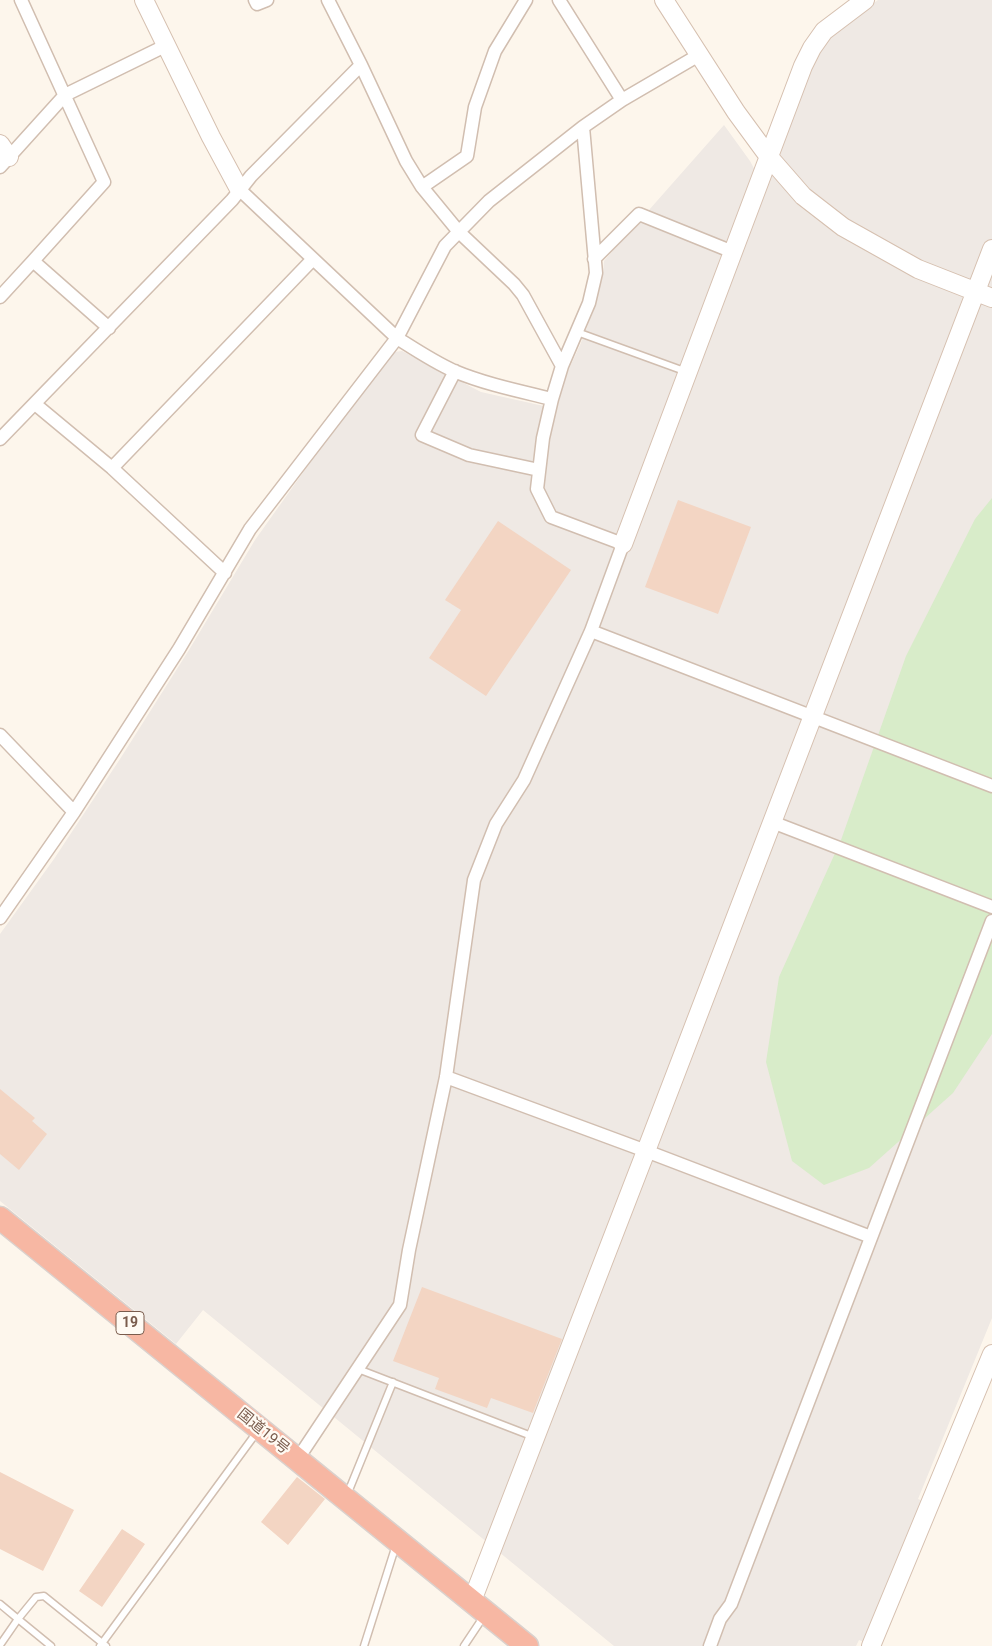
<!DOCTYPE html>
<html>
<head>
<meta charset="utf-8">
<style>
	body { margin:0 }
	canvas { display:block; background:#fdf6ec }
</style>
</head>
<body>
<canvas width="992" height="1646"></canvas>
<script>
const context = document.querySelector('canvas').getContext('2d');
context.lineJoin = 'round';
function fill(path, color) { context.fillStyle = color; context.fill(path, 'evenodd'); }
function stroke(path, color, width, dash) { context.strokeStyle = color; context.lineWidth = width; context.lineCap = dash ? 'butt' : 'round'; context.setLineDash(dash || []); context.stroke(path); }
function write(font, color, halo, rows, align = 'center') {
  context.font = font + ' Roboto,"Noto Sans JP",sans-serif'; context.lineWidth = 4.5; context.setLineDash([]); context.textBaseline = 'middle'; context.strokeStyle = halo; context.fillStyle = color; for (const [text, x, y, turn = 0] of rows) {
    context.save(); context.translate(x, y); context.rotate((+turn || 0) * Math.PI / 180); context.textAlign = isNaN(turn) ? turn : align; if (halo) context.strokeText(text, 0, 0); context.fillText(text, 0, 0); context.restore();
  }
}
fill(new Path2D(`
	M878,0H992V1318L918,1499L923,1501L864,1642L859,1640L856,1646H614L203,1310L176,1344L0,1201V934L54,859L120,759L189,650L255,540L307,467L394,352L402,351L481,392L557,409L563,382L580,345L593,312L603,275L604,261L636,223L642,221L649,210L724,125L750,161L765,189L809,69L823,46L839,29Z`), '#efe9e4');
fill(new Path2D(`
	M992,498V1034L953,1093L869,1168L824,1185L792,1161L766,1062L779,977L841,840L906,656L975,519Z`), '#d8ecc9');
fill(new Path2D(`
	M678,500L751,527L718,614L645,587Z
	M498,521L571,570L486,696L429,658L461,610L445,600Z
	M0,1089L35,1118L32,1121L47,1134L19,1170L0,1154Z
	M422,1287L562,1339L533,1413L491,1398L487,1408L435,1389L439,1378L393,1361Z
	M0,1472L74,1510L43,1571L0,1549Z
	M297,1477L325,1499L288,1545L261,1522Z
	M122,1529L145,1544L102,1607L79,1591Z`), '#f3d5c3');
const lane = new Path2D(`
	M577,332L687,372
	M358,1369L534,1437
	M347,1495L393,1382
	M0,1604L18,1619L0,1645
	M51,1646L18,1619L36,1597L44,1596L106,1646
	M100,1646L257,1432
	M364,1646L396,1545
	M464,1646L484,1616`);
const street = new Path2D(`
	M255,0L257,4L267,0
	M328,0L361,65L406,161L422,187L459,232L514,284L523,295L562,366
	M559,0L622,100
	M0,167L65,95L167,45
	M422,187L467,156L475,107L495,51L526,0
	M239,189L397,338C416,350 434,362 454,371C485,384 519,391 552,399
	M594,259L639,214L733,252
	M33,261L109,328
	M0,297L33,261L104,182L21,0
	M455,371L422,435L469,455L539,470
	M35,404L112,468L225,573
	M0,439L232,200L251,176L361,65
	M112,468L313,259
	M591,631L992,786
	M0,735L74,812
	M772,822L992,907
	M0,918L74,812L179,649L250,529L397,338L445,246L489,201L583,127L622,100L699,55
	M446,1077L646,1151L871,1237
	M297,1460L400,1305L409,1250L446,1077L474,880L496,824L524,780L591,631L623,544L551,517L537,489L543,438L552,399L562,366L589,303L596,273L583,127
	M710,1646L720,1619L731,1604L992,921`);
const secondary = new Path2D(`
	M144,0L211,137L239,189
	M664,0L736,112L769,157L803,196L843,227L918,269L992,298
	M0,144L9,157
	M623,544L803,66L812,48L824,31L865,0
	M472,1601L646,1151L992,249
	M871,1646L992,1354`);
const highway = new Path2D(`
	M0,1218L527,1646`);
stroke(lane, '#d1beb0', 9);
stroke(street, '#d1beb0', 15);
stroke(secondary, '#d6c0b0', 20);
stroke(highway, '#dad1cd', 25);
stroke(lane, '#fff', 6);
stroke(street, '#fff', 12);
stroke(secondary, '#fff', 18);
stroke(highway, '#f7b7a3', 22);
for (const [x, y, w] of [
	[130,1323,28]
]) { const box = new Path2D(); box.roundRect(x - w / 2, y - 11.5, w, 23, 4); context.fillStyle = '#fffaf3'; context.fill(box); stroke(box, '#7a5c4d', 1); }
write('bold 14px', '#7a5c4d', null, [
	["19",130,1323]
]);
write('15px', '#7a5c4d', '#fffaf3', [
	["国道19号",263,1432,39]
]);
</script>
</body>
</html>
